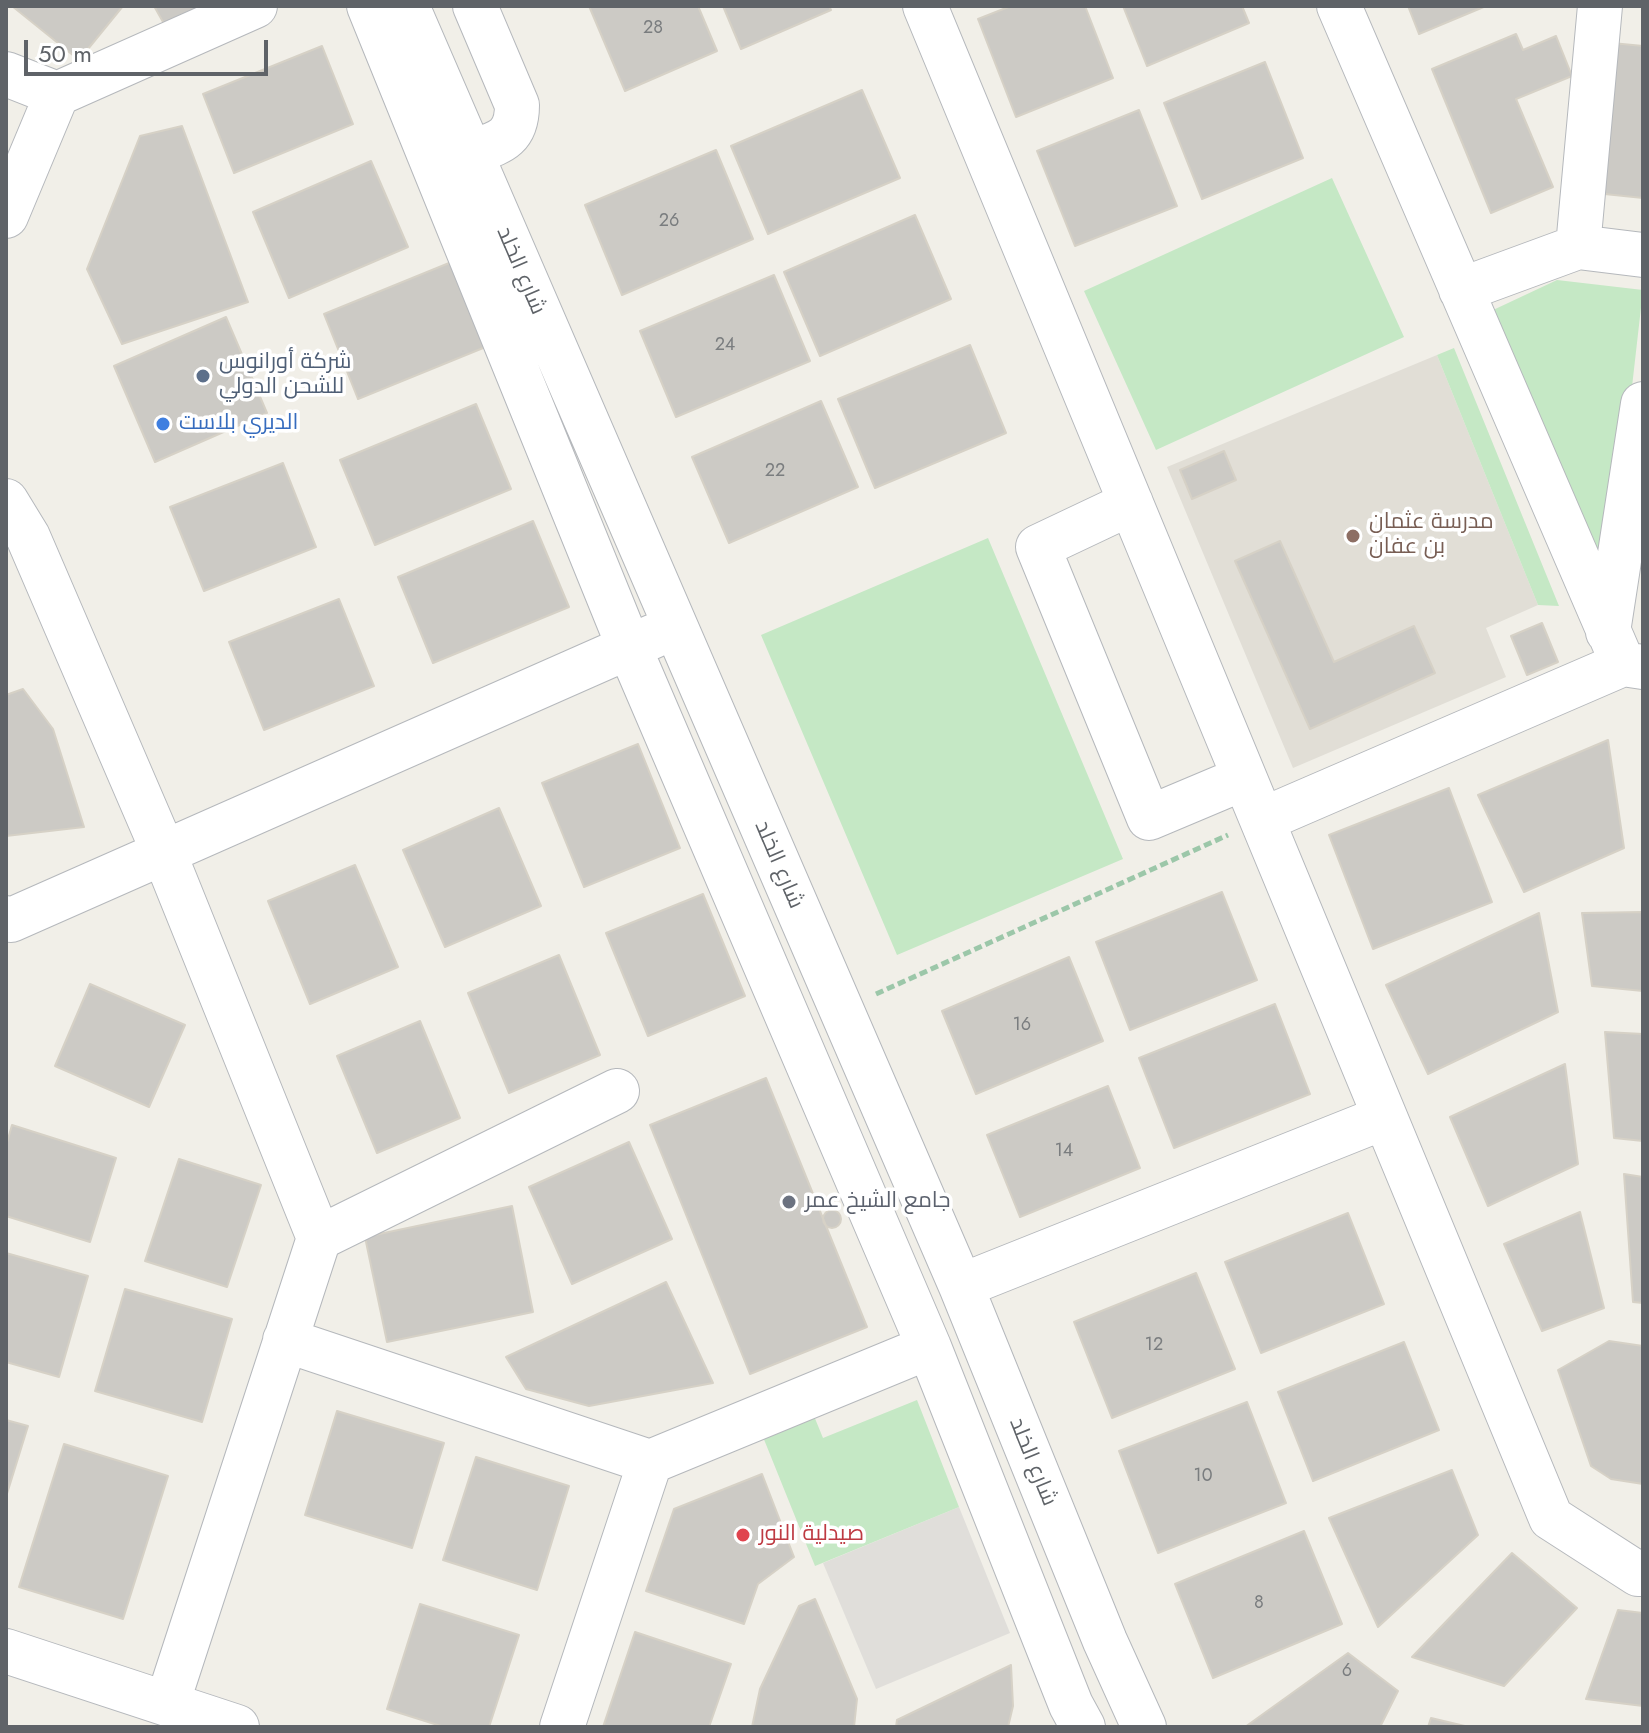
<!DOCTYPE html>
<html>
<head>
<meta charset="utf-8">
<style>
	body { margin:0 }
	#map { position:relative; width:1649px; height:1733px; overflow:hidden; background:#f1efe8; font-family:Jost,sans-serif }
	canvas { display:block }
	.frame { position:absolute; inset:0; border:8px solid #5f6368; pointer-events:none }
	.scale { position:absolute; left:24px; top:40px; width:244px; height:36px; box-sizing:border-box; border:4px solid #5f6368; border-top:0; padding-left:10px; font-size:24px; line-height:28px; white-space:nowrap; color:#5f6368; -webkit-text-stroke:6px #fff; paint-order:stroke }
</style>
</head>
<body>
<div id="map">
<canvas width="1649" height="1733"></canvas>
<div class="frame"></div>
<div class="scale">50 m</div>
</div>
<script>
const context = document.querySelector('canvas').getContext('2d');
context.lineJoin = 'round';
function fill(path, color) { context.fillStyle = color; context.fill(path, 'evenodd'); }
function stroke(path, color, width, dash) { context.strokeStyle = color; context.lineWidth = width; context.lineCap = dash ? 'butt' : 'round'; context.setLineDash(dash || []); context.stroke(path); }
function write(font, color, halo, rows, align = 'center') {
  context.font = font + ' Jost,Cairo,sans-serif'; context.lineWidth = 7; context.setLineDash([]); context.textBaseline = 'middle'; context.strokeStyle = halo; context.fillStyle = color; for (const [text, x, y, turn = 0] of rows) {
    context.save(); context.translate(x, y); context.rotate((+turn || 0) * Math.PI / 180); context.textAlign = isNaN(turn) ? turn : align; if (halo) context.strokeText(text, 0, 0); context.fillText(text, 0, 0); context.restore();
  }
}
fill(new Path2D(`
	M959,1507L1010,1633L876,1689L823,1563Z`), '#e0deda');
fill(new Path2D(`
	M1437,355L1538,605L1486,628L1506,677L1293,768L1167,467Z`), '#e1ded6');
fill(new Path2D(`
	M1332,178L1404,337L1156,450L1084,291Z
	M1557,280L1643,290L1609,589L1491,311Z
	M1454,348L1559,606L1538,605L1437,355Z
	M988,538L1123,859L897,955L761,635Z
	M917,1400L959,1507L815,1566L763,1437L814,1416L823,1438Z`), '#c5e8c5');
const building = new Path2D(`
	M12,6H123L79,60Z
	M154,6H208L167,29Z
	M589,6H698L717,51L625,91Z
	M723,6H829L831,10L741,49Z
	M1011,6H1085L1113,78L1016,117L978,19Z
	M1123,6H1242L1249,23L1147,66Z
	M1408,6H1486L1419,34Z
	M1516,34L1523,50L1556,36L1572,76L1516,99L1553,187L1491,213L1432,69Z
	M1612,43L1643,46V198L1595,193Z
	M322,46L353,124L234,173L203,94Z
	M1265,62L1303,158L1202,199L1164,103Z
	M862,90L900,178L768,234L731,146Z
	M1139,110L1177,206L1075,246L1037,151Z
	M182,126L248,302L122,344L87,269L140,136Z
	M716,150L753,239L622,295L585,205Z
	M371,161L408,247L289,298L253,212Z
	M915,215L951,299L820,356L784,272Z
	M454,261L488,346L358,399L324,314Z
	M774,275L810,361L676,417L640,331Z
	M226,317L267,413L155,462L114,366Z
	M970,345L1006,433L875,488L838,399Z
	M821,401L858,487L729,543L692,457Z
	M476,404L511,489L375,545L340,460Z
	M1224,451L1236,480L1192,499L1180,470Z
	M283,463L316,547L204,591L170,507Z
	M533,521L569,607L433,663L398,577Z
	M1280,541L1334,662L1414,626L1435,673L1310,729L1235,561Z
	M339,599L374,686L264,730L229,642Z
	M1542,623L1558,662L1527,675L1511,636Z
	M23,689L53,729L84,827L6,836V695Z
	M1608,740L1624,848L1524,892L1478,795Z
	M638,744L680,848L584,887L542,783Z
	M1449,788L1492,902L1373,949L1329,835Z
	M499,808L541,906L445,947L403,850Z
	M355,865L398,967L310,1004L268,901Z
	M1222,892L1257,980L1130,1030L1096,942Z
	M703,894L745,996L648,1036L606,933Z
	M1643,912V991L1592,986L1582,913Z
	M1539,913L1558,1012L1428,1074L1386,985Z
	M559,955L600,1055L509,1093L468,993Z
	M1069,957L1103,1041L976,1094L942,1011Z
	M90,984L185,1025L149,1107L55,1066Z
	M1275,1004L1310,1094L1174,1148L1139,1058Z
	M420,1021L460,1118L377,1153L337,1056Z
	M1605,1032L1643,1034V1141L1614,1138Z
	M1565,1064L1578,1164L1488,1206L1450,1117Z
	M766,1078L867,1327L750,1374L650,1125Z
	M1108,1086L1140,1168L1020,1217L987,1135Z
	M12,1125L116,1158L90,1242L6,1216V1146Z
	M629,1142L672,1239L572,1284L529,1187Z
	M179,1159L261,1185L227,1287L145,1261Z
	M1624,1174L1643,1177V1303L1633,1302Z
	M512,1206L533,1312L387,1342L365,1237Z
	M823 1219a9 9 0 1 1 18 0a9 9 0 1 1-18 0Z
	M1580,1212L1604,1308L1542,1331L1504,1244Z
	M1348,1213L1384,1304L1261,1353L1225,1262Z
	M6,1253L88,1276L59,1377L6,1362Z
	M1196,1273L1235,1369L1112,1418L1074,1322Z
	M666,1282L713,1383L589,1406L526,1389L506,1357Z
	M125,1289L232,1319L202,1422L95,1391Z
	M1609,1341L1643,1346V1484L1611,1479L1591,1466L1558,1370Z
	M1404,1342L1439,1430L1313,1481L1278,1392Z
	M1247,1402L1286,1503L1158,1553L1119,1451Z
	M337,1411L444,1443L412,1548L305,1515Z
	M6,1420L28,1426L6,1497Z
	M64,1444L168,1476L123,1619L19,1587Z
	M476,1457L569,1486L537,1590L443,1560Z
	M1452,1470L1478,1535L1378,1627L1329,1518Z
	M762,1474L794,1557L758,1584L744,1624L646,1591L674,1509Z
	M1304,1531L1342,1624L1213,1678L1175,1584Z
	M1512,1553L1577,1608L1504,1686L1412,1657Z
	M815,1599L857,1699L854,1727H752L760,1689L799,1606Z
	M420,1604L519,1635L489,1727H444L387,1709Z
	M1618,1610L1643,1613V1706L1586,1699Z
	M635,1632L731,1664L709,1727H603Z
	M1348,1653L1398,1691L1380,1727H1245Z
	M1011,1665L1013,1706L1008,1727H896L897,1720Z
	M1431,1718L1469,1727H1428Z`);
fill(building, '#cccac5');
stroke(building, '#d6d1c6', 2);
const minor = new Path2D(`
	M369,6L629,647L929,1347L1071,1705L1083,1727
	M407,6L961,1286L1105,1641L1144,1727
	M925,6L1551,1518L1638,1574H1643
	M1339,6L1623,664
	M6,74L57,94L255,6
	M469,153C497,143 517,141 517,105L475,6
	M6,216L57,94
	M1578,247L1600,6
	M1461,290L1578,247L1643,255
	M6,501L28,537L164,853L319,1238L167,1704
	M1131,503L1038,547L1149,818L1244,778
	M1608,632L1643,404
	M1262,820L1623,664L1643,667
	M6,918L11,920L654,636
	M319,1238L617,1091
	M961,1286L1385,1117
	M285,1340L650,1462L929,1347
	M6,1651L237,1727
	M562,1727L650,1462`);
stroke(minor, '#b5b8bc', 46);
stroke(new Path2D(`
	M876,994L1228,835`), '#9cc7a9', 5, [8, 4]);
stroke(minor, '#fff', 44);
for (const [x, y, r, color] of [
	[203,376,8,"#5c6f8a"],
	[163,424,8,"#3f7fe0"],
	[1353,536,8,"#8d6e63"],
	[789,1202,8,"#6b7280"],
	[743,1535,8,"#e0444e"]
]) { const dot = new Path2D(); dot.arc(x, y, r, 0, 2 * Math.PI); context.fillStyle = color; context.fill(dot); stroke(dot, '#fff', 3); }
write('18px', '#7a7d7f', null, [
	["28",653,29],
	["26",669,222],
	["24",725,346],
	["22",775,472],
	["16",1022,1026],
	["14",1064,1152],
	["12",1154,1346],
	["10",1203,1477],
	["8",1259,1604],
	["6",1347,1672]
]);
write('22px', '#5f6368', '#fff', [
	["شارع الخلد",520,271,67],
	["شارع الخلد",778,865,67],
	["شارع الخلد",1032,1462,68]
]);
write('22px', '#4e5e75', '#fff', [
	["شركة أورانوس",219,363],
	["للشحن الدولي",219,388]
], 'left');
write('22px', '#366cbe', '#fff', [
	["الديري بلاست",179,424]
], 'left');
write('22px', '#785e54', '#fff', [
	["مدرسة عثمان",1369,523],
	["بن عفان",1369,548]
], 'left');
write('22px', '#5b616d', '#fff', [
	["جامع الشيخ عمر",805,1202]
], 'left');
write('22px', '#be3a42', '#fff', [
	["صيدلية النور",759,1535]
], 'left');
</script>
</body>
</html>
